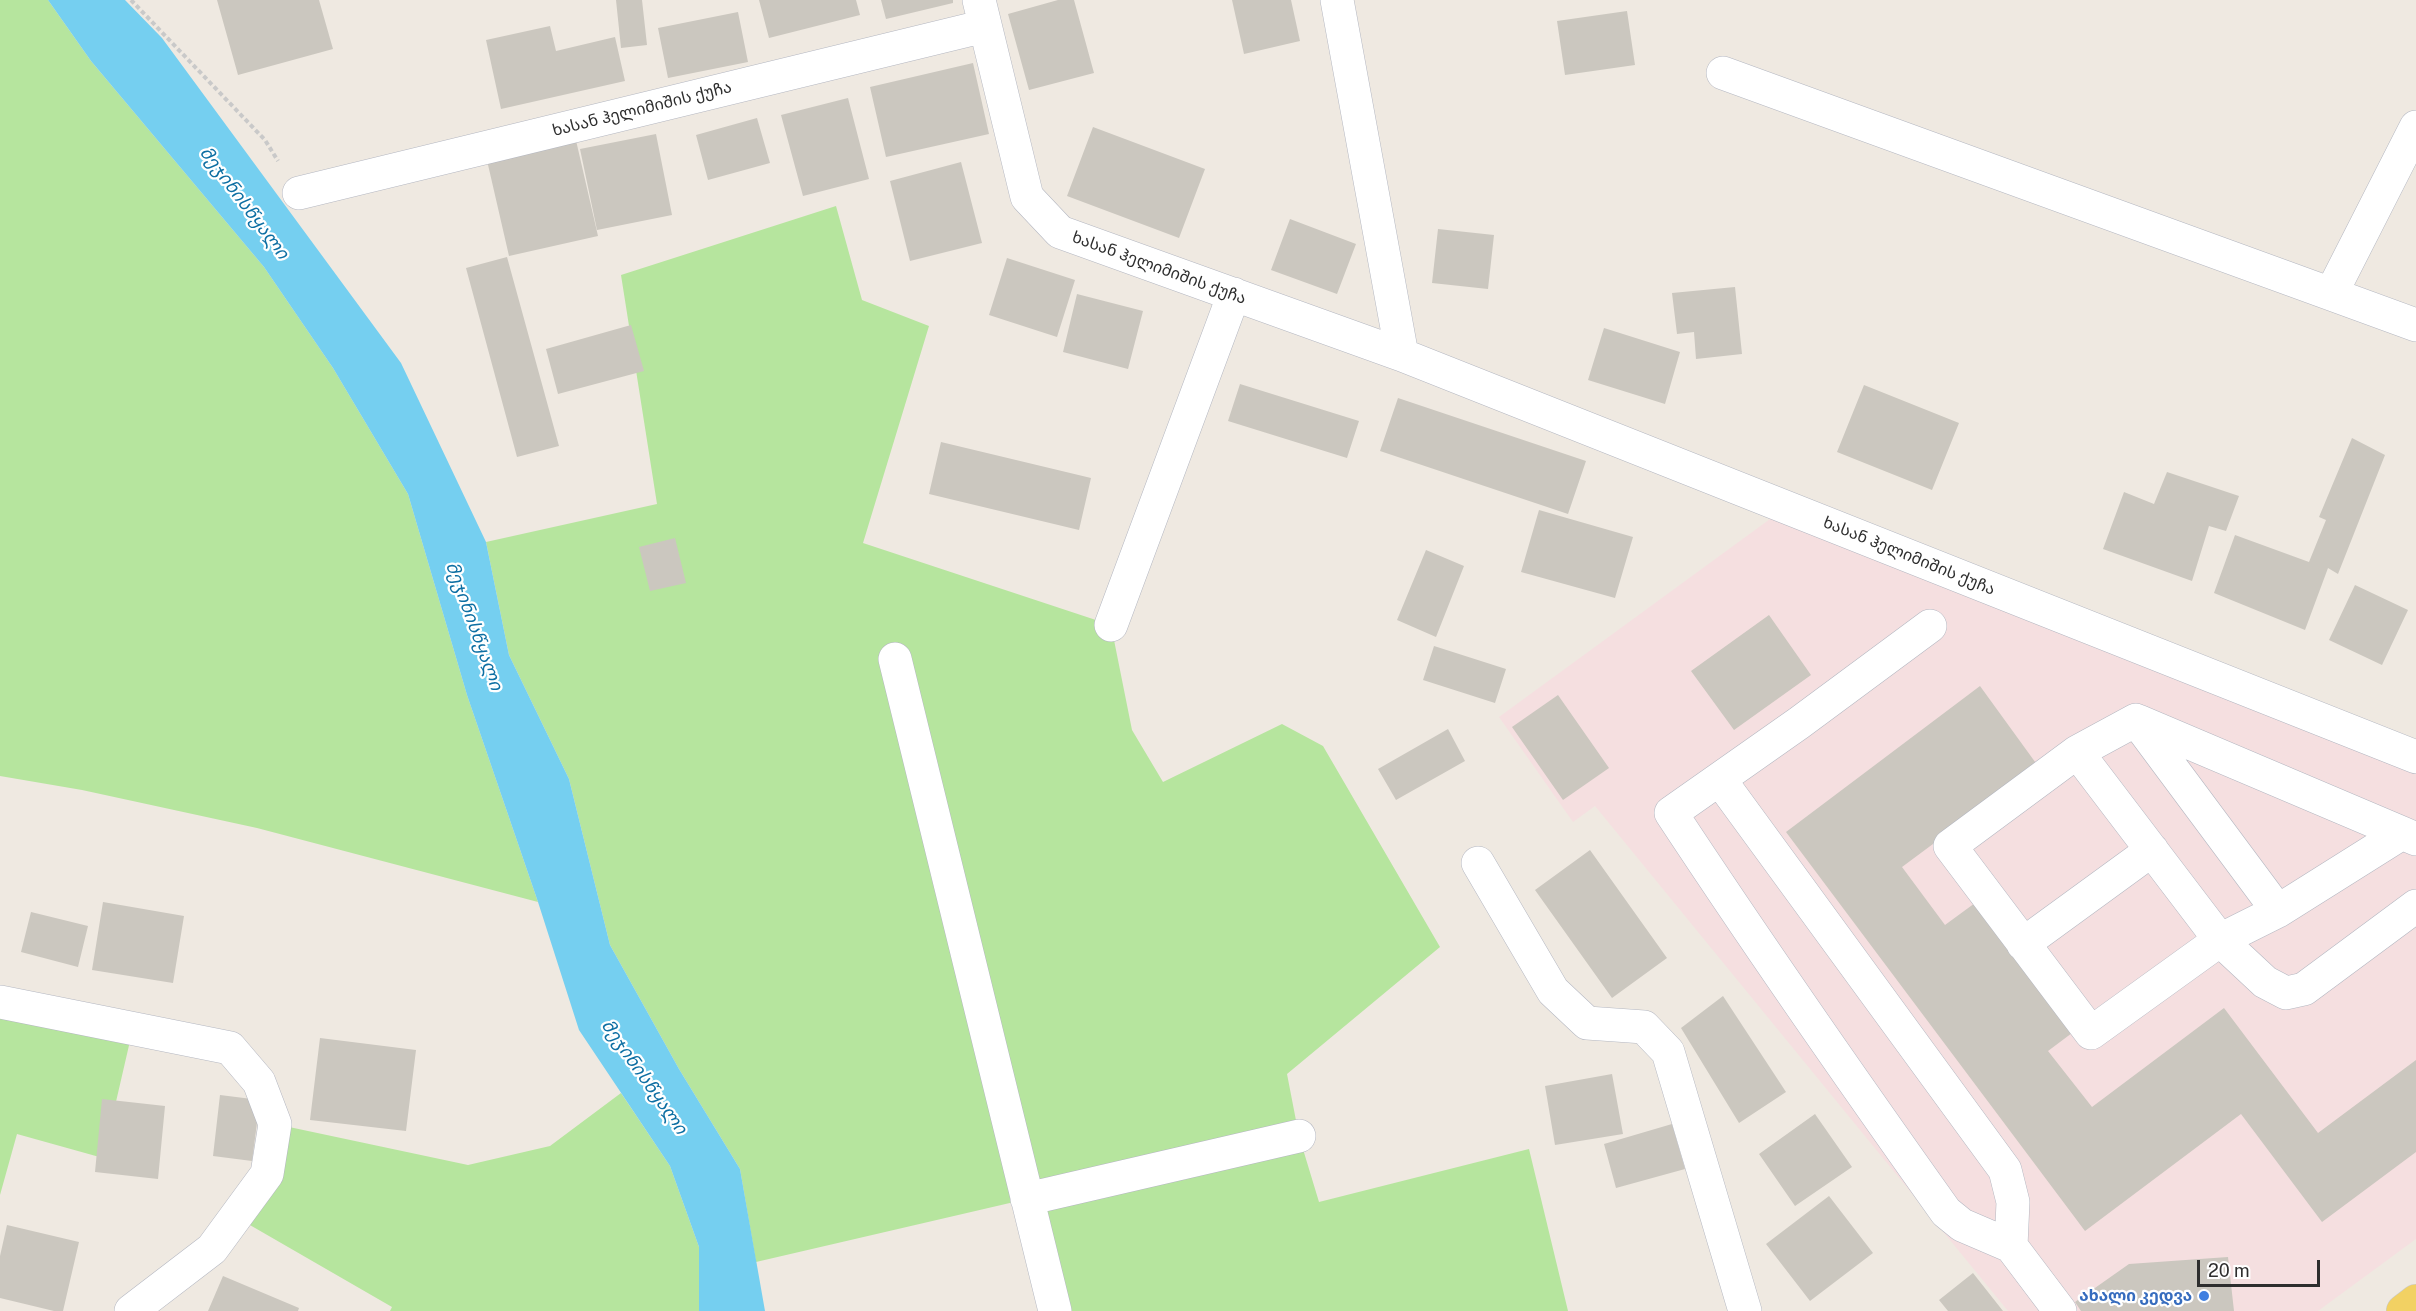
<!DOCTYPE html>
<html>
<head>
<meta charset="utf-8">
<style>
	body { margin:0 }
	#map { position:relative; width:2416px; height:1311px; overflow:hidden; background:#efe9e1; font-family:"Public Sans",sans-serif }
	canvas { display:block }
	.scale { position:absolute; left:2197px; top:1260px; width:123px; height:27px; box-sizing:border-box; border:3px solid #2e2e2e; border-top:0; padding-left:8px; font-size:18px; line-height:21px; white-space:nowrap; color:#2e2e2e; -webkit-text-stroke:4px #fff; paint-order:stroke }
</style>
</head>
<body>
<div id="map">
<canvas width="2416" height="1311"></canvas>
<div class="scale">20 m</div>
</div>
<script>
const context = document.querySelector('canvas').getContext('2d');
context.lineJoin = 'round';
function fill(path, color) { context.fillStyle = color; context.fill(path, 'evenodd'); }
function stroke(path, color, width, dash) { context.strokeStyle = color; context.lineWidth = width; context.lineCap = dash ? 'butt' : 'round'; context.setLineDash(dash || []); context.stroke(path); }
function write(font, color, halo, rows, align = 'center') {
  context.font = font + ' "Public Sans","Noto Sans Georgian",sans-serif'; context.lineWidth = 4.5; context.setLineDash([]); context.textBaseline = 'middle'; context.strokeStyle = halo; context.fillStyle = color; for (const [text, x, y, turn = 0] of rows) {
    context.save(); context.translate(x, y); context.rotate((+turn || 0) * Math.PI / 180); context.textAlign = isNaN(turn) ? turn : align; if (halo) context.strokeText(text, 0, 0); context.fillText(text, 0, 0); context.restore();
  }
}
fill(new Path2D(`
	M1781,511L2416,764V1239L2318,1311H2008L1595,806L1573,822L1499,717Z`), '#f5dfe0');
fill(new Path2D(`
	M0,0H48L91,61L264,267L333,368L408,494L467,695L538,902L257,828L82,790L0,776Z
	M836,206L862,300L929,326L863,543L1111,625L1132,730L1163,782L1282,724L1323,746L1440,947L1287,1074L1299,1136L1319,1202L1529,1149L1568,1311H1055L1027,1199L756,1262L740,1169L679,1069L610,945L569,779L509,655L486,542L657,504L621,275Z
	M0,1002L133,1028L103,1158L17,1134L0,1195Z
	M621,1093L670,1166L699,1247V1311H390L392,1307L236,1217L275,1124L468,1165L550,1146Z`), '#b6e59e');
fill(new Path2D(`
	M48,0H125L162,38L401,363L486,542L509,655L569,779L610,945L679,1069L740,1169L765,1311H699V1247L670,1166L579,1030L538,902L467,695L408,494L333,368L264,267L91,61Z`), '#75cff0');
fill(new Path2D(`
	M217,0H319L333,49L238,75Z
	M616,0H642L647,45L621,48Z
	M759,0H856L860,15L769,38Z
	M881,0H953V3L886,19Z
	M1058,0H1074L1094,73L1029,90L1008,14Z
	M1232,0H1291L1300,41L1244,54Z
	M1627,11L1635,65L1565,75L1557,21Z
	M738,12L748,62L668,78L658,28Z
	M550,26L556,51L615,37L625,81L501,109L486,40Z
	M973,63L989,134L886,157L870,87Z
	M848,98L869,179L803,196L781,115Z
	M757,118L770,163L708,180L696,135Z
	M1093,127L1205,169L1179,238L1067,196Z
	M656,134L672,215L597,230L580,149Z
	M575,136L598,236L509,256L486,156Z
	M961,162L982,243L910,261L890,181Z
	M1290,219L1356,244L1337,294L1271,270Z
	M1438,229L1494,235L1488,289L1432,283Z
	M507,257L559,446L517,457L466,268Z
	M1007,258L1075,280L1057,337L989,315Z
	M1735,287L1742,354L1696,359L1694,332L1677,334L1672,293Z
	M1077,294L1143,311L1128,369L1063,352Z
	M631,325L644,371L558,394L546,349Z
	M1604,328L1680,352L1665,404L1588,380Z
	M1240,384L1359,421L1347,458L1228,421Z
	M1864,385L1959,423L1932,490L1837,452Z
	M1398,398L1586,461L1568,514L1380,451Z
	M2352,438L2385,455L2338,574L2328,568L2305,630L2214,593L2235,535L2309,562L2326,520L2319,517Z
	M941,442L1091,478L1079,530L929,494Z
	M2167,472L2239,496L2226,531L2209,526L2192,581L2103,549L2124,492L2154,504Z
	M1539,510L1633,537L1615,598L1521,572Z
	M675,538L686,583L650,591L639,547Z
	M1426,550L1464,566L1436,637L1397,620Z
	M2355,585L2408,610L2382,665L2329,640Z
	M1769,615L1811,675L1734,730L1691,671Z
	M1434,646L1506,669L1495,703L1423,680Z
	M1980,686L2038,766L1902,867L1945,925L1975,903L2072,1033L2048,1051L2092,1107L2224,1008L2318,1133L2416,1060V1152L2322,1222L2241,1114L2085,1231L1786,832Z
	M1558,695L1609,768L1563,800L1512,727Z
	M1448,729L1465,761L1396,800L1378,769Z
	M1590,850L1667,958L1612,998L1535,890Z
	M103,902L184,916L173,983L92,970Z
	M31,912L88,926L78,967L21,952Z
	M1723,996L1786,1092L1739,1123L1681,1028Z
	M320,1038L416,1050L406,1131L310,1120Z
	M1612,1074L1623,1134L1555,1145L1545,1086Z
	M220,1095L260,1100L252,1161L213,1156Z
	M102,1099L165,1106L158,1179L95,1172Z
	M1815,1114L1852,1167L1795,1206L1759,1154Z
	M1672,1124L1685,1169L1616,1188L1604,1144Z
	M1829,1196L1873,1253L1810,1301L1766,1244Z
	M7,1225L79,1242L63,1311H54L0,1298V1256Z
	M2228,1257L2234,1311H2081L2075,1302L2129,1264Z
	M1973,1273L2003,1311H1948L1939,1300Z
	M223,1276L299,1308L298,1311H208Z`), '#cbc7bf');
const minor = new Path2D(`
	M979,0L1027,197L1060,232L1402,355L2416,757
	M1337,0L1402,355
	M1723,73L2331,294L2416,127
	M299,193L985,26
	M2331,294L2416,325
	M1111,625L1234,294
	M1930,626L1799,723L1671,813C1760,948 1852,1080 1946,1212L1962,1225L2011,1246L2060,1311
	M895,659L1055,1311
	M2138,721L2402,833
	M2077,752L2136,720L2278,911
	M1720,780L2005,1170L2013,1202L2011,1246
	M2416,839L2402,833L2278,911L2220,940L2091,1033L1950,846L2077,752L2220,940L2265,982L2286,993L2304,989L2416,906
	M1478,863L1553,991L1587,1023L1644,1027L1668,1052L1745,1311
	M2023,944L2152,850
	M0,1002L230,1048L259,1082L275,1124L267,1174L212,1249L131,1311
	M1027,1199L1299,1136`);
const major = new Path2D(`
	M2403,1311L2416,1301`);
stroke(minor, '#b4b7c1', 34);
stroke(major, '#c9c9c9', 34);
stroke(new Path2D(`
	M131,0L265,140L278,161`), '#c9c9c9', 4, [4.5, 3]);
stroke(minor, '#fff', 33);
stroke(major, '#f2d163', 33);
for (const [x, y, r, color] of [
	[2204,1296,6,"#3f7fe0"]
]) { const dot = new Path2D(); dot.arc(x, y, r, 0, 2 * Math.PI); context.fillStyle = color; context.fill(dot); stroke(dot, '#fff', 2); }
write('16px', '#2e2e2e', '#fff', [
	["ხასან ჰელიმიშის ქუჩა",642,109,-14],
	["ხასან ჰელიმიშის ქუჩა",1159,268,20],
	["ხასან ჰელიმიშის ქუჩა",1909,556,22]
]);
write('bold 16px', '#366cbe', '#fff', [
	["ახალი კედვა",2192,1296]
], 'right');
write('italic 18px', '#0d6fa3', '#fff', [
	["მეჯინისწყალი",244,203,53],
	["მეჯინისწყალი",474,626,70],
	["მეჯინისწყალი",644,1077,55]
]);
</script>
</body>
</html>
